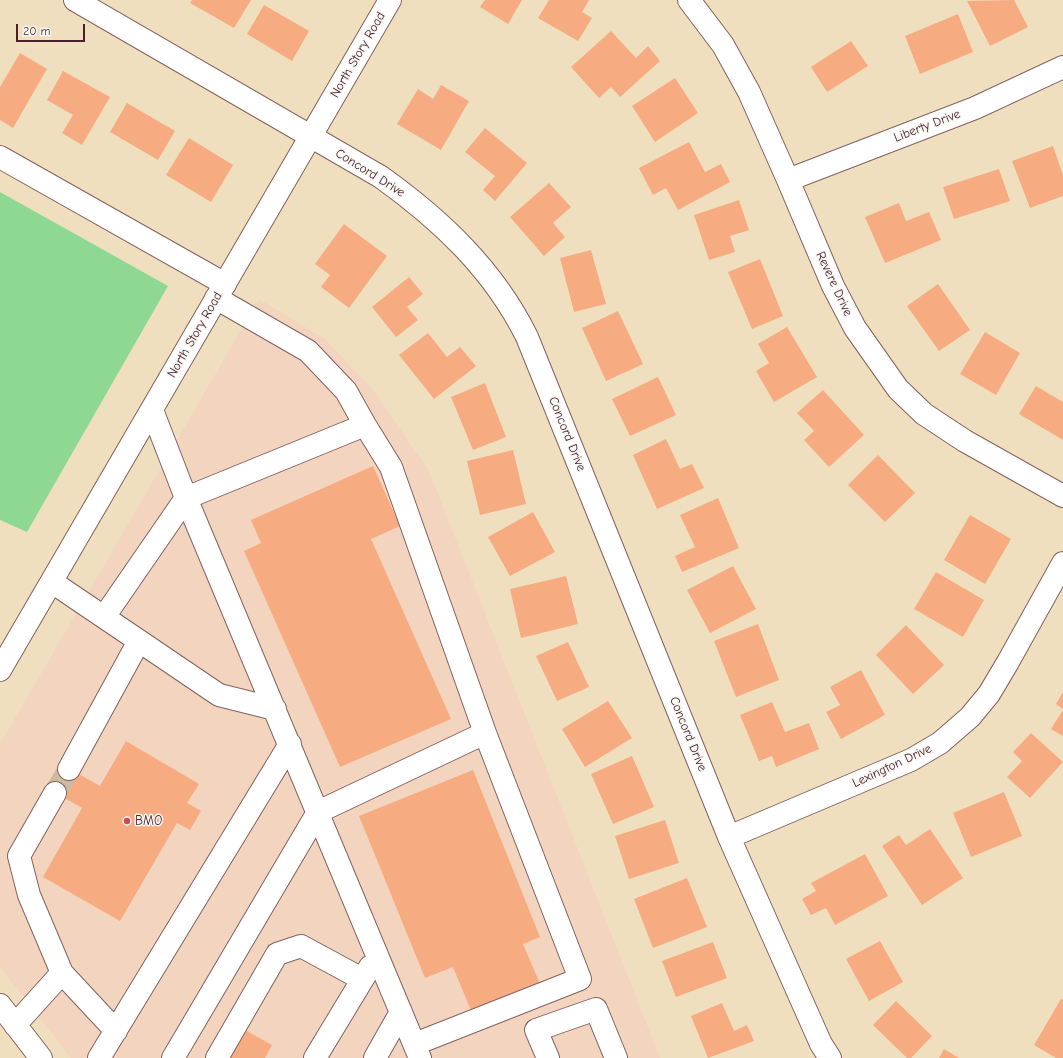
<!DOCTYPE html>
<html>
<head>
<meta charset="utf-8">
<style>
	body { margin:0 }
	#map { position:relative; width:1063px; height:1058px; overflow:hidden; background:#efdfbf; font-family:"Comic Neue",sans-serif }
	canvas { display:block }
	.scale { position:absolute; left:16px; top:24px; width:69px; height:18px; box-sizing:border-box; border:2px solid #4a1f2b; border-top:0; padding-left:5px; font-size:12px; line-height:14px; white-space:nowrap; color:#4a1f2b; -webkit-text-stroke:3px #f6f6f2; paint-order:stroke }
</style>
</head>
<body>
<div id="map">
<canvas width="1063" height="1058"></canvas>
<div class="scale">20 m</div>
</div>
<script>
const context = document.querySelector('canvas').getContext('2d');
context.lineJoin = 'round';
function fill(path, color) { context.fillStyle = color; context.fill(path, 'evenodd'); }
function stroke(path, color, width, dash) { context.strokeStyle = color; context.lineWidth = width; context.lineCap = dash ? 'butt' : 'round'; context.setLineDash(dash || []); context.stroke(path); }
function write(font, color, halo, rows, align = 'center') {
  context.font = font + ' "Comic Neue",sans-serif'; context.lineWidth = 3; context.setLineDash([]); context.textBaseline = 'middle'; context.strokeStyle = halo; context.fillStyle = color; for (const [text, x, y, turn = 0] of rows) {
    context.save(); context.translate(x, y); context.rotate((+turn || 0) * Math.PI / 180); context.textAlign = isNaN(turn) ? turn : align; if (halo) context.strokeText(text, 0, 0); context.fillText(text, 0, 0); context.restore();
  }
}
fill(new Path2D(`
	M259,299L325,339L374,391L429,471L660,1058H71L0,967V744Z`), '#f3d4bf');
fill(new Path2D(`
	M0,192L168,286L27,532L0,520Z`), '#8ed894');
fill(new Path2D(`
	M192,0H251L234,28L190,3Z
	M485,0H522L508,24L480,7Z
	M549,0H589L582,12L592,18L578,41L538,18Z
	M1014,0L1028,27L990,46L967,1Z
	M264,5L309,31L292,61L247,34Z
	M958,14L973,52L920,74L905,36Z
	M611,31L636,58L648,46L660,61L620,97L611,87L599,98L571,67Z
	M851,41L868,66L827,92L811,67Z
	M20,53L47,69L13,128L0,120V87Z
	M63,71L110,97L82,145L62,133L73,115L47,100Z
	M675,78L698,113L655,142L632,106Z
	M441,85L469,101L441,150L397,124L418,89L433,99Z
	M127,103L175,131L158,160L110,132Z
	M485,128L527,163L495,201L483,190L495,176L465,152Z
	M189,138L233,165L211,202L166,175Z
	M689,142L705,172L721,164L730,182L678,210L666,188L653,195L639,168Z
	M1053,146L1063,175V196L1030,208L1012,161Z
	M999,169L1010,201L954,219L943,187Z
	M549,183L571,207L553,223L565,237L544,256L510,217Z
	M739,200L749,230L730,236L735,252L709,260L694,215Z
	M899,203L906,221L929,212L941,240L885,263L865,217Z
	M344,224L387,256L349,308L321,287L330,275L315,264Z
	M591,250L606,304L574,312L560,258Z
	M760,259L783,316L752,329L728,272Z
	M409,277L423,294L407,307L418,320L396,337L372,307Z
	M938,284L970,330L939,351L907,306Z
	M618,311L643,364L606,381L582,328Z
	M787,327L817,377L774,402L756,371L769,363L758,344Z
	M985,332L1020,353L996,395L960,374Z
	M428,333L447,357L460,347L476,366L434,399L399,355Z
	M658,377L676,415L630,436L612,399Z
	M485,383L506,437L473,450L451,397Z
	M1036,386L1063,402V440L1019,414Z
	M823,390L864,435L829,467L804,440L814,431L797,413Z
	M666,439L680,469L692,464L704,488L657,509L633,455Z
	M513,450L526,504L480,515L467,461Z
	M878,455L915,493L885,522L848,485Z
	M373,466L400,526L371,539L451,719L340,767L244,551L261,543L251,520Z
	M718,498L739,548L682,572L675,556L695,547L680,515Z
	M533,512L555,552L510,576L488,537Z
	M970,515L1011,539L985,584L944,560Z
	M733,566L756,609L710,633L687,590Z
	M936,572L984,600L963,637L914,609Z
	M566,576L578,624L521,638L510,589Z
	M758,624L779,680L736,697L714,641Z
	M906,625L944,665L913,694L876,655Z
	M568,642L589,687L557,701L536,656Z
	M861,670L885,715L841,739L826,712L840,705L830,687Z
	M1063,692V709L1056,704Z
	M608,701L632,738L585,767L562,729Z
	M772,702L785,732L809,723L819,749L776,767L772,756L759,761L740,715Z
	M1063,710V736L1051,729Z
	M1031,733L1063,762L1030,798L1007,777L1022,761L1013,752Z
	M126,741L199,784L187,803L201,811L190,830L177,823L120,921L43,877L82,808L49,789L63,765L100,786Z
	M632,756L654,807L613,824L591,774Z
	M473,770L540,937L523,944L541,986L472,1013L453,967L425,978L359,816Z
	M1004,792L1022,836L971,857L953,813Z
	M665,820L679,863L629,879L615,836Z
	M930,829L963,878L922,905L882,846L899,835L906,845Z
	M865,854L888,896L835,925L826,908L811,915L802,899L816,891L811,883Z
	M687,878L707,927L653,948L634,899Z
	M880,941L903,982L869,1001L846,959Z
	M713,942L727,978L676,997L662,961Z
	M1061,999L1063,1000V1058H1056L1034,1045Z
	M896,1001L932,1036L911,1058H907L873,1025Z
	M722,1003L734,1031L747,1025L754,1041L708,1058L691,1016Z
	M243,1029L272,1045L265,1058H226Z
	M944,1049L959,1058H939Z`), '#f6ac80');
stroke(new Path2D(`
	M55,793L69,769`), '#ceb9a1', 22, [22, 11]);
const minor = new Path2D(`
	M75,0L381,177C441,220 494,270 527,337L729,837L821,1044L830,1058
	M689,0L723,45L749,92L788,180L833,286L855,328L898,389L924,414L965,441L1063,496
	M0,157L225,284
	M788,180L975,108L1063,67
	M152,410L186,498L420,1058
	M365,425L391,467L485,733
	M52,582L219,695L275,709
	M104,617L186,498L365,425L346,391L308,351L216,298
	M69,769L139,641
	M55,793L19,856L29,895L62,973
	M729,837L911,760L940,743L970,717L989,694L1008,662L1063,563
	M0,1005L41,1058
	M15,1025L62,973L116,1031
	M99,1058L290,744
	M173,1058L318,812L485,733L580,979L415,1044
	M217,1058L277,954L301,946L362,979
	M315,1058L370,967
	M375,1058L401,1012
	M548,1058L536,1030L596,1009L616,1058`);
const major = new Path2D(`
	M0,670L390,0`);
stroke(minor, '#84625f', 24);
stroke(major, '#84625f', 24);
stroke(minor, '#fff', 22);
stroke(major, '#fff', 22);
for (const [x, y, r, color] of [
	[127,821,4,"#d1495b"]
]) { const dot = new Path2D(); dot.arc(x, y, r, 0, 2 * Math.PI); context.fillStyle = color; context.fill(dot); stroke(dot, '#f6f6f2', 1.5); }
write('13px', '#4a1f2b', '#f6f6f2', [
	["North Story Road",358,55,-60],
	["Liberty Drive",927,126,-21],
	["Concord Drive",370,173,32],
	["Revere Drive",834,284,65],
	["North Story Road",195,335,-60],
	["Concord Drive",567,434,68],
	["Concord Drive",688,734,68],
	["Lexington Drive",892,766,-25]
]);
write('13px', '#4a1f2b', '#f6f6f2', [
	["BMO",135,821]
], 'left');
</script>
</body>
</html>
